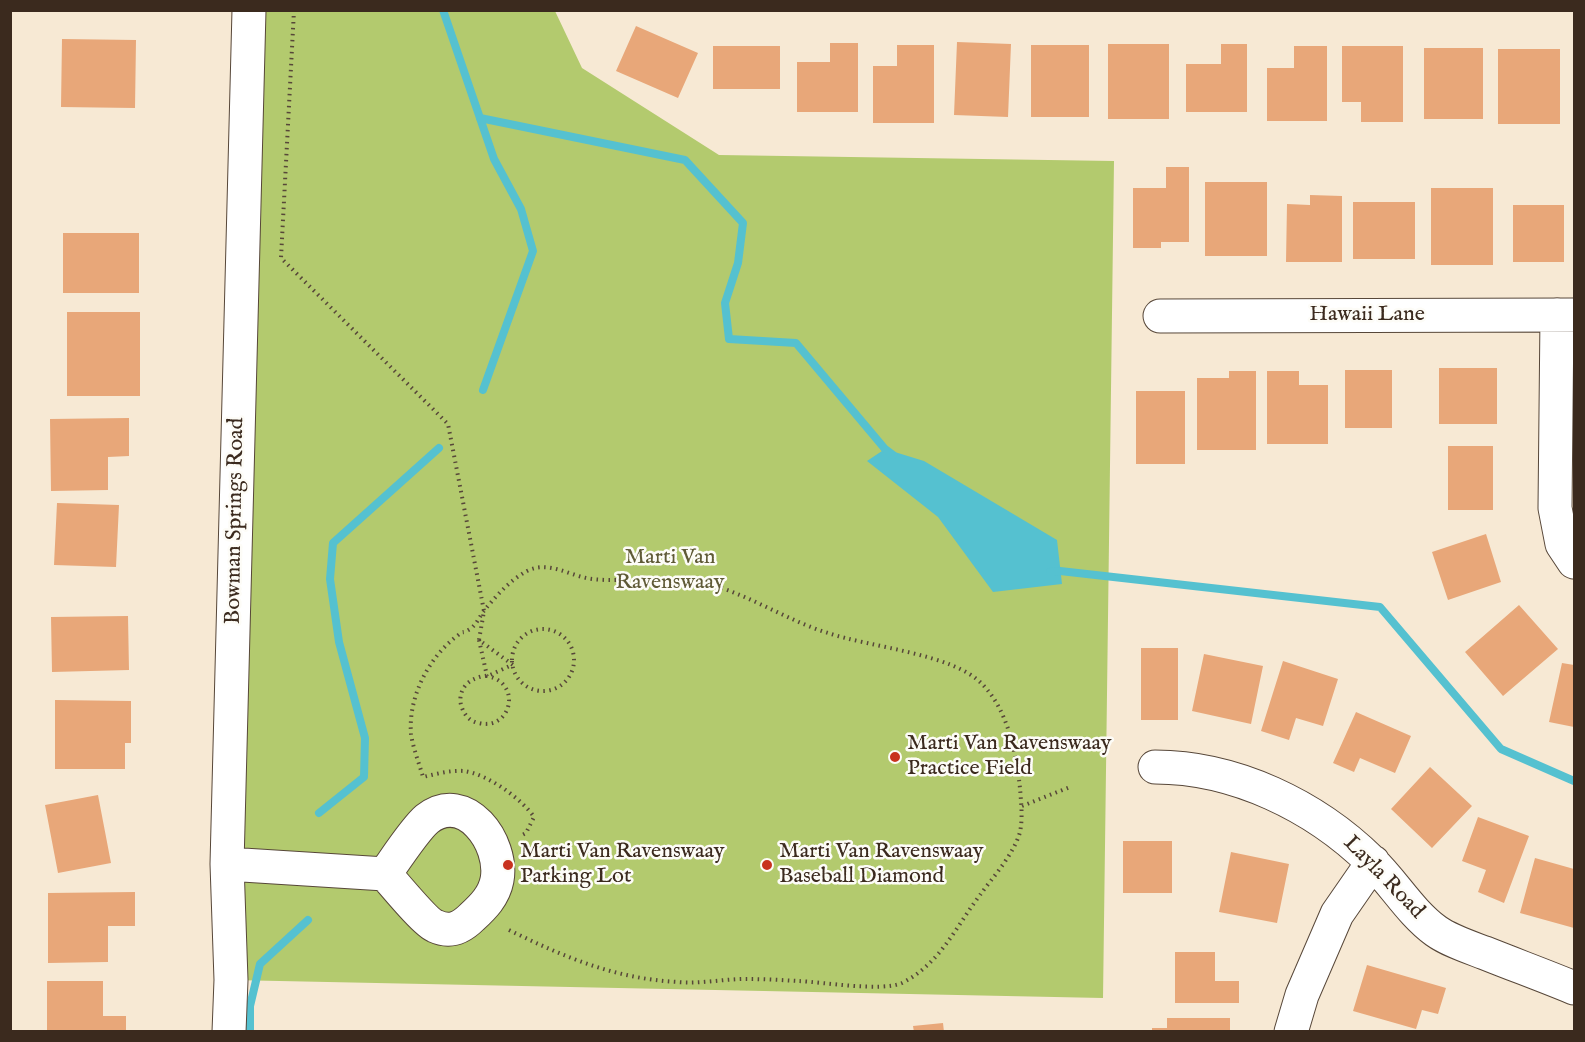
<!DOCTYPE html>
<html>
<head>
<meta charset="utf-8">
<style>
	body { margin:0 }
	#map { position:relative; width:1585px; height:1042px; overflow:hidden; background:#f7e9d4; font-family:"IM FELL English",serif }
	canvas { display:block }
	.frame { position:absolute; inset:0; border:12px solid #3b2a1e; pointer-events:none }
</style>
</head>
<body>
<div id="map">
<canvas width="1585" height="1042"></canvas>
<div class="frame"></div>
</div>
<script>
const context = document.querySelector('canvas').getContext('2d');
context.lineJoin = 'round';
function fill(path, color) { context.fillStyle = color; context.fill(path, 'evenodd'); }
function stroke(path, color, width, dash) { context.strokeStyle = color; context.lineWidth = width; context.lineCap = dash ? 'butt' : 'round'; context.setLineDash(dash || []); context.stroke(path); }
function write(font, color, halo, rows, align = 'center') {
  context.font = font + ' "IM FELL English",serif'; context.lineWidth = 5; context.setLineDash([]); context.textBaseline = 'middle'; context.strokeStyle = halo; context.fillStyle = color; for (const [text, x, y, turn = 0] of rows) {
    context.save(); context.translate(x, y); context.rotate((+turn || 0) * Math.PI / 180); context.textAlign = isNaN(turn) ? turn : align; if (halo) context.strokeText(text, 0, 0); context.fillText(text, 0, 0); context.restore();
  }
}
fill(new Path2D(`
	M266,11H555L582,68L719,155L1114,161L1103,998L231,980Z`), '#b3ca6e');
fill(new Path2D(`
	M885,449L924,461L1057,540L1062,584L993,592L938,517L867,461Z`), '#55c1d0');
stroke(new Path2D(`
	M443,10L494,159L521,209L533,251L483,390
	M480,118L685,160L743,223L738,263L725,303L729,339L796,343L885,449L893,455
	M1050,572L1060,571L1380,607L1501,749L1574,781
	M319,813L364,777L365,738L339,642L330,579L333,543L439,448
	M250,1032V1006L260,964L308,920`), '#55c1d0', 8);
fill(new Path2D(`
	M636,26L698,53L678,98L616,71Z
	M62,39L136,40L135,108L61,107Z
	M957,42L1011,44L1008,117L954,115Z
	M830,43H858V112H797V62H830Z
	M1108,44H1169V119H1108Z
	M1221,44H1247V112H1186V64H1221Z
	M897,45H934V123H873V66H897Z
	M1031,45H1089V117H1031Z
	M713,46H780V89H713Z
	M1294,46H1327V121H1267V68H1294Z
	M1342,46H1403V122H1361V102H1342Z
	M1424,48H1483V119H1424Z
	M1498,49H1560V124H1498Z
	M1166,167H1189V242H1161V248H1133V188H1166Z
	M1205,182H1267V256H1205Z
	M1431,188H1493V265H1431Z
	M1310,195L1342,196V262H1286L1287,204L1310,205Z
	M1353,202H1415V259H1353Z
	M1513,205H1564V262H1513Z
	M63,233H139V293H63Z
	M67,312H140V396H67Z
	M1439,368H1497V424H1439Z
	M1345,370H1392V428H1345Z
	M1229,371H1256V450H1197V378H1229Z
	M1267,371H1299V385H1328V444H1267Z
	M1136,391H1185V464H1136Z
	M129,418V456L108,457V490L51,491L50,419Z
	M1448,446H1493V510H1448Z
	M57,503L119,505L116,567L54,565Z
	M1486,534L1501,582L1448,600L1432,552Z
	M1519,605L1558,649L1503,696L1465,652Z
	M128,616L129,670L52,672L51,617Z
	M1141,648H1178V720H1141Z
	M1204,654L1263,666L1251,724L1192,711Z
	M1283,661L1338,679L1323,726L1296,718L1289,740L1261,731Z
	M1562,663L1574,665V727L1549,722Z
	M55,700L131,701V743H125V769H55Z
	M1356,712L1411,736L1395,773L1360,758L1354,772L1333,763Z
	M1430,767L1472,806L1432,848L1391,809Z
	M98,795L111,863L58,873L45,805Z
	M1478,817L1529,836L1504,903L1478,892L1486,870L1462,861Z
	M1123,841H1172V893H1123Z
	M1231,852L1289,864L1277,923L1219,912Z
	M1535,858L1574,869V928L1520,913Z
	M135,892V926H108V962L48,963V893Z
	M1175,952H1215V981H1239V1003H1175Z
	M1367,965L1446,988L1438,1014L1422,1010L1416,1029L1353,1011Z
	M47,981H103V1016H126V1032H47Z
	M1167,1018H1230V1032H1152V1028H1167Z
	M943,1023L944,1032H914L913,1026Z`), '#e8a779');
const minor = new Path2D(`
	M1557,315L1555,508L1562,544L1574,562
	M1160,316L1574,315
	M1155,767C1235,767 1315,806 1371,861C1394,883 1410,912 1436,931C1450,941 1469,947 1485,953C1515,965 1545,976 1574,988
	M227,864L385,874C394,884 425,922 435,926C450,933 461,928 472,917C483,907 494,896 497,880C504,843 465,789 427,819C415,829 395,860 385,874
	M229,1032L231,980L227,864L249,10
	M1291,1032L1302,995L1337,914L1373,862`);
stroke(minor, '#574739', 35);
stroke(new Path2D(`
	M294,10L281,258L448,424L484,611L479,640L513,665
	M512 660a31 31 0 1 1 62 0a31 31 0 1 1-62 0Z
	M479,640L487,676C523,683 511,731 479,723C471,722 465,716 462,708C457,695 464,682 477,678C481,676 486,676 490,675C497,672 505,668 512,665
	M1022,806L1070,787
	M509,930C564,957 616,979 678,982C701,984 723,979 746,979C763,979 781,980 798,981C823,982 881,992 902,983C940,964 955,928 980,895C993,877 1014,854 1020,832C1023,818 1021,802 1020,788C1016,753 1008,710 982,684C954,654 869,647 828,633C783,619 742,590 696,581C661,574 626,583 592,579C569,576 549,560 527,571C510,580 495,597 483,612C479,618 476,625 470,629C459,636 467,628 457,636C428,658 408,698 411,734C413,748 419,763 423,777C436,774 450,770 464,771C487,774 521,798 534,817L526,833L520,836`), '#574739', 4, [1.5, 4.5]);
stroke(minor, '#fff', 33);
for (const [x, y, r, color] of [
	[895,757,6,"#c8321e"],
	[508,865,6,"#c8321e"],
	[767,865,6,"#c8321e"]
]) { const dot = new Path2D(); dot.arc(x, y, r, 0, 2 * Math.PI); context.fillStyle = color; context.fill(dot); stroke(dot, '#fdfcf7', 2); }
write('22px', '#3b2a1e', '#fdfcf7', [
	["Hawaii Lane",1367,315],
	["Bowman Springs Road",236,521,-89],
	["Layla Road",1383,878,46]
]);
write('22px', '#5f5a36', '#fdfcf7', [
	["Marti Van",670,558],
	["Ravenswaay",670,583]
]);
write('22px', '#3b2a1e', '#fdfcf7', [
	["Marti Van Ravenswaay",907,744],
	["Practice Field",907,769],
	["Marti Van Ravenswaay",520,852],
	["Parking Lot",520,877],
	["Marti Van Ravenswaay",779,852],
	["Baseball Diamond",779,877]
], 'left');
</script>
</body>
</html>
